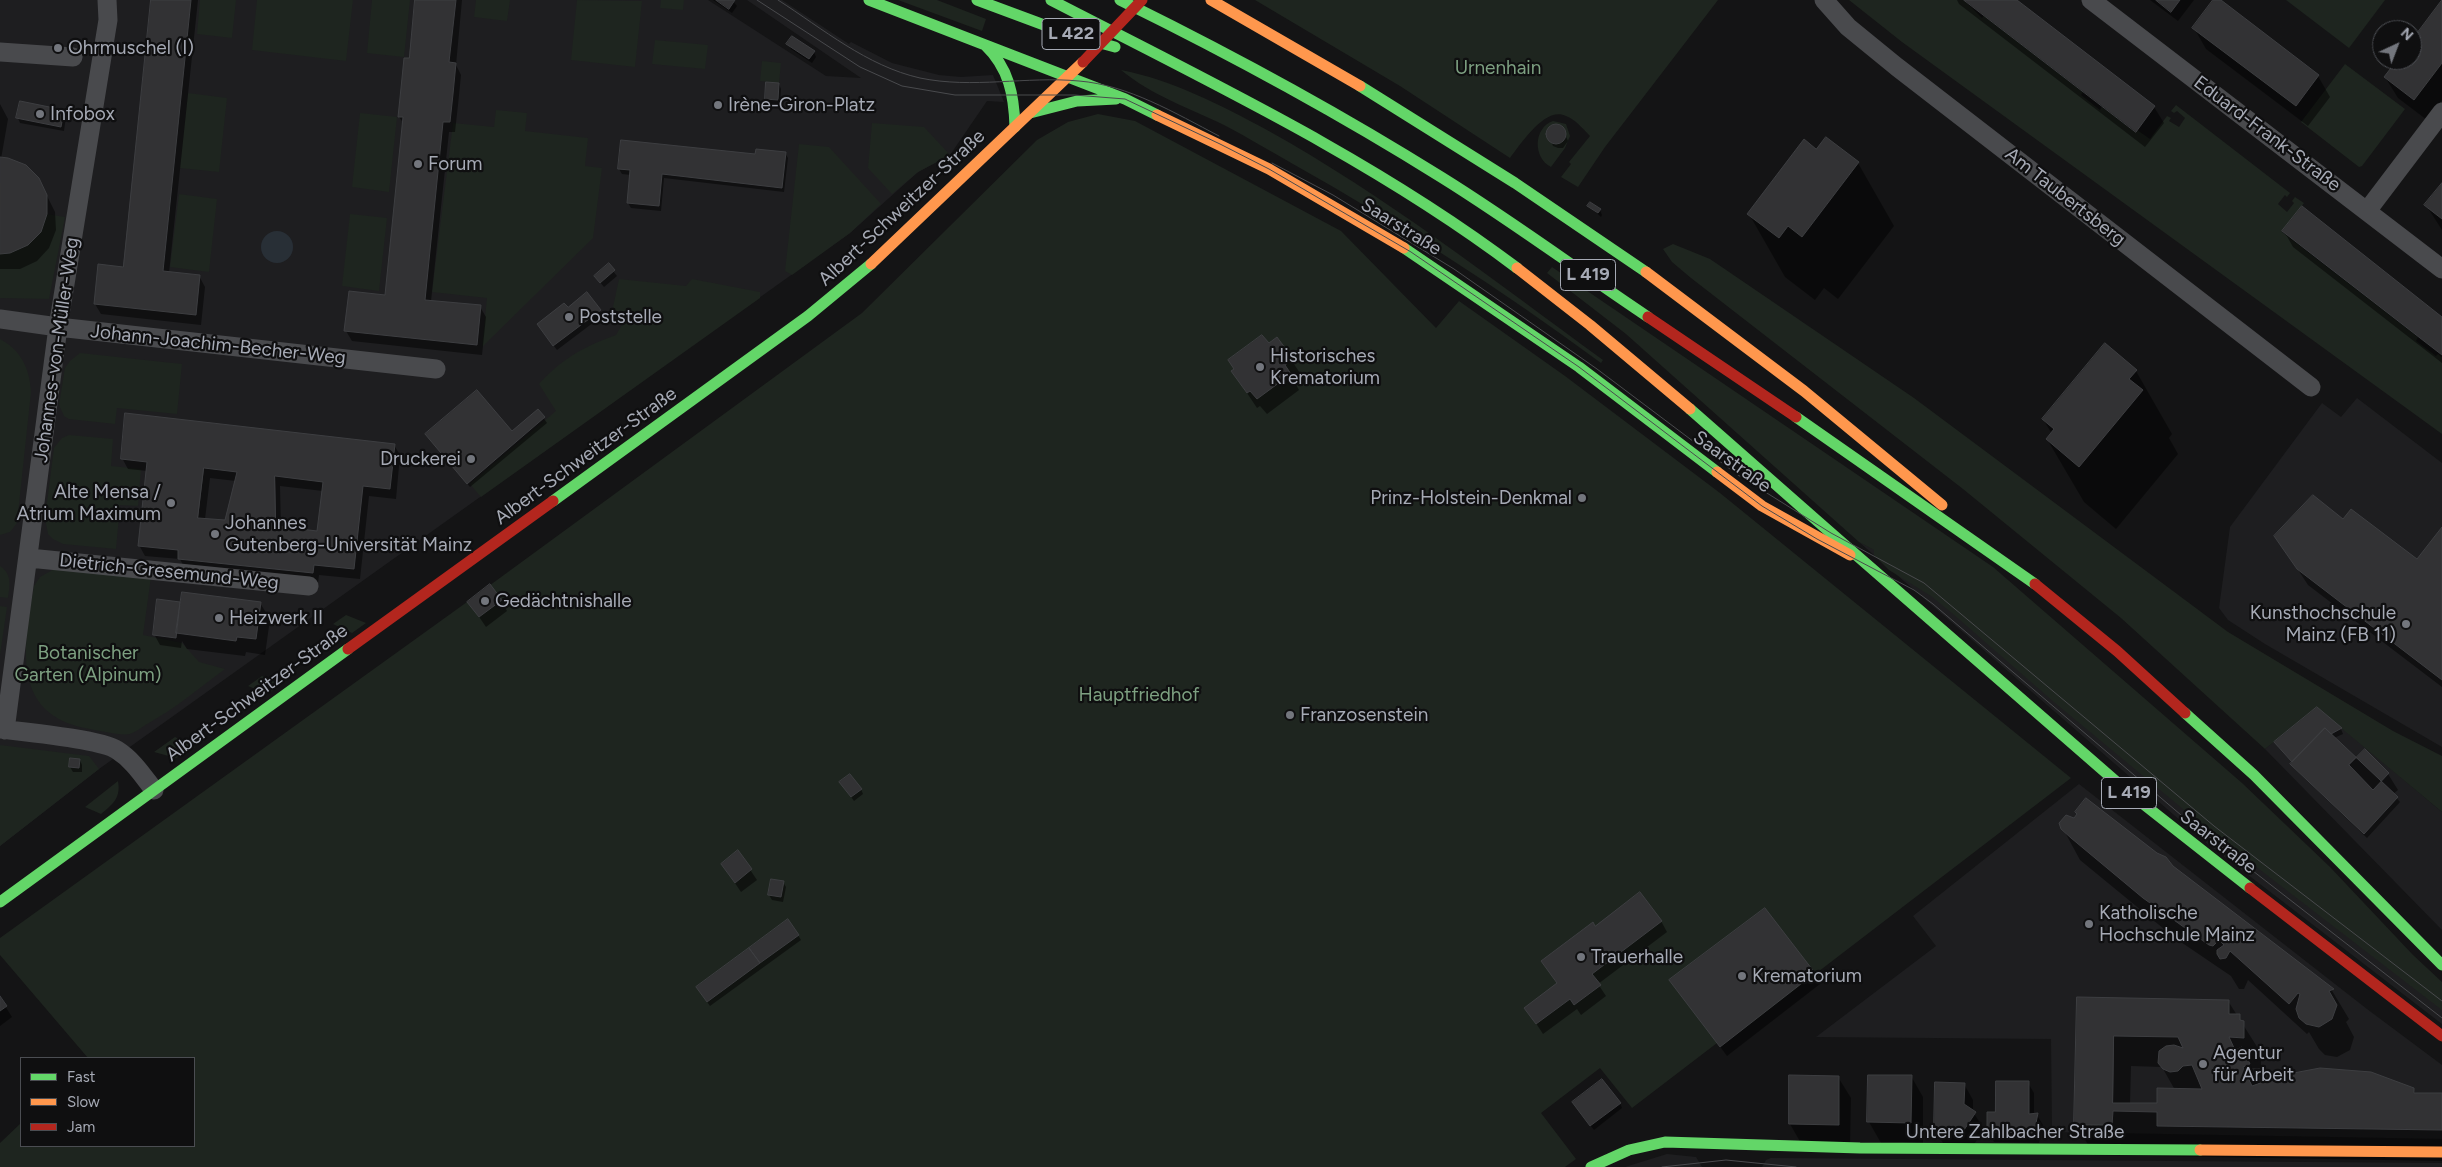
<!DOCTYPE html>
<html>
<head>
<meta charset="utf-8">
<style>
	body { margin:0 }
	#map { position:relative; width:2442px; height:1167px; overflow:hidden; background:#141415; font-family:Figtree,sans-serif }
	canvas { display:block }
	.legend { position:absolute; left:20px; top:1057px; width:175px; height:90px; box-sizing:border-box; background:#0f0f10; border:1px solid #4b4d52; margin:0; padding:6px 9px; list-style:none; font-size:15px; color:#a6aab5 }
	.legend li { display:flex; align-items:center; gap:10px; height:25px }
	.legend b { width:25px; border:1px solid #4b4d52 }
	.north { position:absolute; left:2372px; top:20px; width:50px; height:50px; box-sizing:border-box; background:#0f0f10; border:1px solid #4b4d52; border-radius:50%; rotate:43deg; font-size:14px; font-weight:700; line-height:20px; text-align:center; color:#a6aab5 }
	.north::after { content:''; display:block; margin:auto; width:18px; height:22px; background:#73767d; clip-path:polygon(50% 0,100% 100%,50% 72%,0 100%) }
</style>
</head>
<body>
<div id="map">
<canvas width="2442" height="1167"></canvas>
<ul class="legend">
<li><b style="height:6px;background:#63d668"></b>Fast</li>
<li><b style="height:6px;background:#ff974d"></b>Slow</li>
<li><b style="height:6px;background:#b3261e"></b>Jam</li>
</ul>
<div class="north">N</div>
</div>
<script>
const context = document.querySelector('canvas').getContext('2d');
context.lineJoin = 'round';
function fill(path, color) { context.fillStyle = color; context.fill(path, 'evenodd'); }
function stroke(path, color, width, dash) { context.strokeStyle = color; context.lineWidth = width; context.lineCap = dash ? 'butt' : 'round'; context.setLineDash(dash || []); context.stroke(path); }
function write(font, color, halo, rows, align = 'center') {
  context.font = font + ' Figtree,sans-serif'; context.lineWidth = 4.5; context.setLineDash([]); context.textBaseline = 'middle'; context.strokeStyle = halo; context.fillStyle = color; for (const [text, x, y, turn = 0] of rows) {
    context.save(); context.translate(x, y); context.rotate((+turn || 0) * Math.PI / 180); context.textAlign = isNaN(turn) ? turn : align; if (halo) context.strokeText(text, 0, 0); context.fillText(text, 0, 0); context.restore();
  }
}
fill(new Path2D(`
	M0,0H708L826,76L861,78L747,0H782L849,44L851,42L892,63L939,75L961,77L993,75L1004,102L987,101L950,155L918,172L850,233L99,769L0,846Z
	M2357,398L2442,463V747L2265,644L2228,620L2219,608L2230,527L2322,403L2341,417Z
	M1859,542L1907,566L2442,996V1024L2204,841Z
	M2317,707L2442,812V930L2265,749Z
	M2079,784L2367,1009L2442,1065V1139L2052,1132L2051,1039L1816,1037L1936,946L1913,916Z
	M1667,1154L1696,1157L1702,1167H1625Z
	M1771,1158L2442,1163V1167H1762L1766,1160Z`), '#1e1e20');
fill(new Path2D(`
	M200,0H236L232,38L197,34Z
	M257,0H353L346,61L252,50Z
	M372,0H410L404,57L367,53Z
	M476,0H510L507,21L474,17Z
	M577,0L642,1L635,67L571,60Z
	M661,0H684L683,10L660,8Z
	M898,0H937L986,19L982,31Z
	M1255,0H1718L1605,147L1578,187L1561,177L1571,164L1569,162L1590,136C1583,129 1575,119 1566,116C1545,106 1521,144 1510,158L1400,86Z
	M1849,0H1964L1982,18L1984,15L2083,92L2081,95L2100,110L2102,106L2135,132L2137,130L2150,139L2167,116L2171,118L2169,121L2179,127L2185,118L2177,111L2174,113L2171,111L2176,105L2290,193L2287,197L2285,195L2278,204L2287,212L2294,203L2292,201L2295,197L2304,203L2282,232L2418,337L2416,341L2436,356L2438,354L2442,357V434L1902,42Z
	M2286,0H2385L2349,48Z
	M655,40L708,45L705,69L652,64Z
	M762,61L781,63L779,83L760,81Z
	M2345,64L2405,109L2362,166L2359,167L2301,122Z
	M1121,70C1172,80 1221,105 1267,130C1386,196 1493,280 1603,360L1601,363C1502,290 1400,224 1293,164C1270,151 1247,137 1224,125C1189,108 1151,95 1121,70Z
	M188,93L227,98L219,172L180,168Z
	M496,110L527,113L525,131L588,138L585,166L602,168L593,238L482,347L487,298L432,292L453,123L494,127Z
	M360,113L397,117L389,192L352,187Z
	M1098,114L1135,121L1341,231L1436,328L1459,301L1565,376L1720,493L2071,778L1720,1047L1717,1043L1632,1108L1600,1068L1541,1113L1576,1159L1565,1167H0V1143L21,1123V1146H194V1058H88L0,955V938L467,602L862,313L1037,140L1068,122Z
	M1553,121L1566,124L1570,136L1565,148L1551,167C1533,158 1533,128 1553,121Z
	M872,123L924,127L950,155L918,172L892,194L868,168Z
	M799,144L829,147L881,204L850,233L792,275L785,271Z
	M179,194L217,199L209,272L170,267Z
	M47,214L65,217L49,299L0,298V254C26,253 39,236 47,214Z
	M350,214L387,218L379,291L342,286Z
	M1673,244L1710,259L1914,398L2228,632L2393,731L2442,756V812L2317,708L2265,749L2121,618L1963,489L1691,278L1672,262L1663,249Z
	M1552,267L1993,567L2242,783L2330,867L2413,955L2442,982V1010L2206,828L2054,702L1952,613L1931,596L1889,570L1874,555V550L1859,542L1626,334L1547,273Z
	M619,279L686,286L692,279L760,292V298L481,497L470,484L556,411L539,384C563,358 583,347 616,335L624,321L613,307Z
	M0,339C21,350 30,369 31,392L17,523L10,532L0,535Z
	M80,353L182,364L177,414L117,408L115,424L69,419L64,416L59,405L65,368L70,361Z
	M69,435L113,439L111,466L141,469L138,506L120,505L116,549L63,544L53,539L48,534L45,518L54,448L62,438Z
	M0,566C12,574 10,585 8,598L0,597Z
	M56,568L151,577L143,635L182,643L199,662L225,669C199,688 175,709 147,724C142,727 136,732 130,734C121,736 95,730 85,728C10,713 24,644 34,586L40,577Z
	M0,606L7,607L0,655Z
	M346,615L366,623L352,633L333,624Z
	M262,676L281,685L268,694L248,686Z
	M175,737L195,747L176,758L154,752Z
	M0,745L89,756L99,769L0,846Z
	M118,781C121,798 113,804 101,814L85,807Z`), '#1e251f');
fill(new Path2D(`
	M261 247a16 16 0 1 1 32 0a16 16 0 1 1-32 0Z`), '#282f36');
fill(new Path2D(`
	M152,0H198L169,273L199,276L205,287L201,325L101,314L95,304L124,268Z
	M416,0H462L456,65L461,75L458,105L455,132H449L431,301L480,307L486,317L482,355L352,341L346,331L386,296L404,124L399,117L410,60Z
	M713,0H732L737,6L732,13Z
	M1957,0H2015L2154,107L2164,123L2145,147L1959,4Z
	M2150,0H2194L2178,21Z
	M2215,0H2219L2318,76L2330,97L2308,126L2206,49L2194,28Z
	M2442,3V100L2427,120L2398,98L2385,77L2398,60H2412V42Z
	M788,44L814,52L816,57L812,63L791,49Z
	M779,84L781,89L780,105L769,103L766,99Z
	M0,104L8,119L1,159L38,178L55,212L56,230L49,248L37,261L20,269H0Z
	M64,111L66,116L64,131L20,123L18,118Z
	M1558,126L1563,130L1568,141L1563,148H1558L1553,146L1548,134L1552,127Z
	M1817,150L1858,163L1894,226L1838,299L1824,288L1815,300L1785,277L1749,214Z
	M785,153L788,158L784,192L664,178L661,211L631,208L628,203L631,175L622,174L619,169Z
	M2442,185V230L2426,205Z
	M1589,206L1600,210L1602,215L1601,217Z
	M2284,231L2442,318V363L2293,247Z
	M608,265L617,276L604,287L595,276Z
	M600,311L602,316L557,350L541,329Z
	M1277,339L1302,376L1294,381L1299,390L1267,414L1260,406L1257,408L1233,372Z
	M2136,371L2172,434L2169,438L2178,454L2116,529L2084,502L2047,439L2052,434L2043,419Z
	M538,410L547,423L470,487L427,435L512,433Z
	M394,445L400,455L396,499L369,496L360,579L319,575L318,583L185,569L180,559L145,556L139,545L148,471L128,469L122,458ZM210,478L236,481L226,522L205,519ZM280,486L323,491L318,532L281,528Z
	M2343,521L2418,561L2442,529V687L2308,585L2276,536Z
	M501,600L507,611L486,627L469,602Z
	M158,601L181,604L260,603L270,619L265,655L246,652L245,656L187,649L182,641L181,648L160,645L154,634Z
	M2317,709L2341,729L2343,734L2334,738L2357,759L2365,751L2388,774L2398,790L2393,794L2400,802L2367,838L2295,769L2293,763L2278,747Z
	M80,760L82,765V772H73L70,767Z
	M844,787L861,789L863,794L854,801Z
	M2068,817L2172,866L2331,989L2349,1019L2346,1022L2354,1037L2350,1050L2337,1057L2325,1055L2319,1049L2309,1032L2307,1034L2248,980L2244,989H2239L2231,976L2175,938L2080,860L2060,823L2064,818Z
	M738,852L757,880L741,892L722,864Z
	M783,882L786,887L783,902L772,900L769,895Z
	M1661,921L1667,932L1598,984L1606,996L1581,1015L1577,1009L1543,1034L1526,1008L1558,984L1543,962L1595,928Z
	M798,935L801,940L710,1006L700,992Z
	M1814,973L1820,984L1727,1056L1671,980Z
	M0,998L12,1017L0,1026Z
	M2078,998L2228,1001L2261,1053V1068H2252L2261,1084L2413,1089L2416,1094H2442V1161L2094,1155L2076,1124ZM2131,1066L2162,1067L2175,1090L2158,1104H2130Z
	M1911,1076L1923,1097V1144L1881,1143L1869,1122Z
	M1838,1077L1851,1098L1850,1146L1802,1145L1790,1124Z
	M2028,1083L2034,1093V1115H2037L2043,1125L2039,1143L1994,1142L1988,1131L1996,1113Z
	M1964,1084L1973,1100V1112L1984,1129L1973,1146L1944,1145L1935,1129Z
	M1620,1103L1622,1108L1594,1130L1576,1107Z`), '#0007');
const building = new Path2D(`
	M151,0H191L163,271L200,275L196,315L94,304L98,264L123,267Z
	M415,0H456L449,62L456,63L453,94L450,122H443L425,300L481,305L477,345L344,331L349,291L385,295L403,117H398L401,88L404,58H409Z
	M716,0H735L729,9Z
	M1964,0H2017L2155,106L2136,132Z
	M2156,0H2180L2171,12Z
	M2213,0H2221L2319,75L2296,106L2192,28Z
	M2442,0V63L2414,100L2384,77L2397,60H2412V40Z
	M792,36L815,51L809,59L786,44Z
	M766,82L779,83L778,100L765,99Z
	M20,101L64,110L61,127L16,118Z
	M1546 134a10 10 0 1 1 20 0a10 10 0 1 1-20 0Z
	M1826,137L1859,162L1802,237L1788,226L1779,238L1747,214L1804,139L1816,149Z
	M621,140L755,154L756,149L786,152L782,188L662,174L659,206L627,203L630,170L618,169Z
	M0,157L8,158L26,165L39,178L47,195V214L41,232L28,245L10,253L0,254Z
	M2442,183V219L2424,205Z
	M1590,202L1601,209L1598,213L1587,206Z
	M2302,206L2442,317V355L2282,231Z
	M609,263L615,270L600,283L594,276Z
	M587,292L601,310L553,346L537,324L564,303L568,307Z
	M1262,335L1269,343L1277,337L1293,359L1285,365L1291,374L1257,399L1250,391L1247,393L1231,371L1234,369L1228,360Z
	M2105,343L2137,370L2129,379L2143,390L2079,467L2046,439L2054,429L2042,419Z
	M477,390L512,431L538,409L545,417L467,484L425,434Z
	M125,413L395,444L390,489L363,486L354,569L314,565L313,573L178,559V550L138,546L147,462L121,459ZM204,468L237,472L225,520L198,518ZM275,476L323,482L317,531L276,526Z
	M2313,495L2343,519L2351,509L2417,559L2442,527V680L2297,569L2274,536Z
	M490,584L502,600L479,617L467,602Z
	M182,592L261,602L256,639L237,637L236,641L176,633Z
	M157,599L180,602L176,638L153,635Z
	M2317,707L2342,728L2331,734L2325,728L2292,762L2274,742Z
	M2325,728L2398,797L2364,834L2290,764Z
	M2365,749L2389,773L2373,790L2349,765Z
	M70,758L80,759L79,768L69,767Z
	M850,774L862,789L851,797L839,782Z
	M2086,798L2157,853L2166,857L2173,866L2334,989L2329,991L2337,1005L2332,1019L2319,1027L2306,1024L2299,1018L2296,1009L2300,994L2298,993L2289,1004L2230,951L2226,958L2220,959L2217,954V950L2224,945L2219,940L2213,946L2209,945L2143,898L2071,838L2061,829L2059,823L2066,815L2074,818L2077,814L2075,812Z
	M738,850L752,869L735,883L721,864Z
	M771,879L784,881L781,897L768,895Z
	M1640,892L1662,921L1592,974L1601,985L1574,1005L1570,999L1536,1024L1524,1008L1557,983L1541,961L1593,922L1595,926Z
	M1765,908L1815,973L1720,1047L1669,980Z
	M788,919L799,935L760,963L749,948Z
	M749,948L760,963L707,1002L696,987Z
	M0,996L7,1006L0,1011Z
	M2077,997L2229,1000V1014H2240V1020L2244,1021V1038L2229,1037L2235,1050L2242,1047L2250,1064L2243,1067L2252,1086L2283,1075L2320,1068L2371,1072L2414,1088V1093H2442V1130L2157,1126V1112L2113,1111L2112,1125H2074ZM2114,1036L2178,1037L2183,1048L2174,1045L2166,1046L2159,1051L2158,1063L2163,1069L2170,1072L2178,1071L2183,1066L2192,1065L2202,1089L2157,1088V1103H2113Z
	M1789,1075L1839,1076V1125L1789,1124Z
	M1868,1075H1912L1911,1123L1867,1122Z
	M1602,1079L1621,1103L1590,1126L1572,1102Z
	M1996,1081H2029V1114L2038,1113L2034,1133L1987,1132V1112H1995Z
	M1935,1082L1965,1083L1964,1104L1976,1112L1964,1130H1934Z`);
fill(building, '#323234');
stroke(building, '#3d3e41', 1);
stroke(new Path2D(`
	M1824,0L1848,27L1897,67L2311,387
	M2091,0L2442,269
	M0,52L73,57
	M2367,211L2442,112
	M0,319L58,327L436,369
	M29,558L309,586
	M0,729C24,732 100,739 117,750C133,760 143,776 154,790
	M5,730L58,327L108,20L107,0`), '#494a4d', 19);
stroke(new Path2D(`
	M869,0L1125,99L1157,115
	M977,0L1071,35L1115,47
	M1051,0C1210,82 1374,160 1517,268
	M1120,0C1230,54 1337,112 1441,177C1512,221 1579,271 1648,317
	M985,45C1009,68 1014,95 1015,127
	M1360,86L1515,183L1646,272
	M1030,113L1077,101L1116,99
	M1404,248L1579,367L1717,472
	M1690,409L1831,533
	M1796,417L2035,584
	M553,501L808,316L871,264
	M1831,533L2128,792L2250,888
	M2185,713L2254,775L2442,965
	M0,902L348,649
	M1591,1167L1629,1150L1665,1142L1860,1148L2200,1150`), '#63d668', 11);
stroke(new Path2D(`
	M1211,0L1360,86
	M1157,115L1269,169L1404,248
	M871,264L1083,62
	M1517,268L1590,325L1690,409
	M1646,272L1804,391L1942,505
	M1717,472L1762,506L1850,555
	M2200,1150L2442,1152`), '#ff974d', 11);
stroke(new Path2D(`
	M1648,317L1796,417
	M2035,584L2117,651L2185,713
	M348,649L553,501
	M2250,888L2442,1036`), '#b3261e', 11);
stroke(new Path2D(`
	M757,0L860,67L902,86L955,95H1074L1125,99L1220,144L1269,169L1411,252L1579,367L1762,506L1817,539L1914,590L1933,604L2181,815L2442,1018
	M778,0C823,29 867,66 920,78C973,89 1026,76 1079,81C1128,85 1175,113 1219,136
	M1272,163L1333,195L1454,269L1597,369L1738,475L1831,533L1924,583L2214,826L2442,1001
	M1662,1167L1726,1160L1796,1167`), '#494a4d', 1);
stroke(new Path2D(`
	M1083,62L1142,0`), '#b3261e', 11);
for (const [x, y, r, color] of [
	[58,48,5,"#73767d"],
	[718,105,5,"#73767d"],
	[40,114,5,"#73767d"],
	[418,164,5,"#73767d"],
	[569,317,5,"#73767d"],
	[1260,367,5,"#73767d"],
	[471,459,5,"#73767d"],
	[1582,498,5,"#73767d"],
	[171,503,5,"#73767d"],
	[215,534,5,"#73767d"],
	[485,601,5,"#73767d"],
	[219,618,5,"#73767d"],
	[2406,624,5,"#73767d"],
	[1290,715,5,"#73767d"],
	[2089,924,5,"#73767d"],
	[1581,957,5,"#73767d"],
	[1742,976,5,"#73767d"],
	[2203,1064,5,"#73767d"]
]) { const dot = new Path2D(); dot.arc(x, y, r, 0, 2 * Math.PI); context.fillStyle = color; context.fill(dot); stroke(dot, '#0f0f10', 2); }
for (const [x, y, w] of [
	[1071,34,58],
	[1588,275,55],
	[2129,793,55]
]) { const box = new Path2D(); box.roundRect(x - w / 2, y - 15.5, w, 31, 4); context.fillStyle = '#0f0f10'; context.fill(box); stroke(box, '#a6aab5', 1); }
write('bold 18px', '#a6aab5', null, [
	["L 422",1071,34],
	["L 419",1588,275],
	["L 419",2129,793]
]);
write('19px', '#a6aab5', '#0f0f10', [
	["Ohrmuschel (I)",68,48],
	["Irène-Giron-Platz",728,105],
	["Infobox",50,114],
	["Forum",428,164],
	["Poststelle",579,317],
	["Historisches",1270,356],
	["Krematorium",1270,378],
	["Druckerei",461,459,"right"],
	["Alte Mensa /",161,492,"right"],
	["Atrium Maximum",161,514,"right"],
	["Prinz-Holstein-Denkmal",1572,498,"right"],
	["Johannes",225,523],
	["Gutenberg-Universität Mainz",225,545],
	["Gedächtnishalle",495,601],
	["Kunsthochschule",2396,613,"right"],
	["Mainz (FB 11)",2396,635,"right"],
	["Heizwerk II",229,618],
	["Franzosenstein",1300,715],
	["Katholische",2099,913],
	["Hochschule Mainz",2099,935],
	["Trauerhalle",1591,957],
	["Krematorium",1752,976],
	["Agentur",2213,1053],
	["für Arbeit",2213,1075]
], 'left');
write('19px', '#7da081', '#0f0f10', [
	["Urnenhain",1498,68],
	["Botanischer",88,653],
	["Garten (Alpinum)",88,675],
	["Hauptfriedhof",1139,695]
]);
write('19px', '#a6aab5', '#0f0f10', [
	["Eduard-Frank-Straße",2267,134,37],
	["Am Taubertsberg",2065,197,38],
	["Albert-Schweitzer-Straße",902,208,-43],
	["Saarstraße",1401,227,32],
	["Johann-Joachim-Becher-Weg",218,345,6],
	["Johannes-von-Müller-Weg",57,350,-82],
	["Albert-Schweitzer-Straße",586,456,-36],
	["Saarstraße",1732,462,36],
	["Dietrich-Gresemund-Weg",169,572,6],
	["Albert-Schweitzer-Straße",257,693,-36],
	["Saarstraße",2218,842,38],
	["Untere Zahlbacher Straße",2015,1132]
]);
</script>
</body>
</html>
